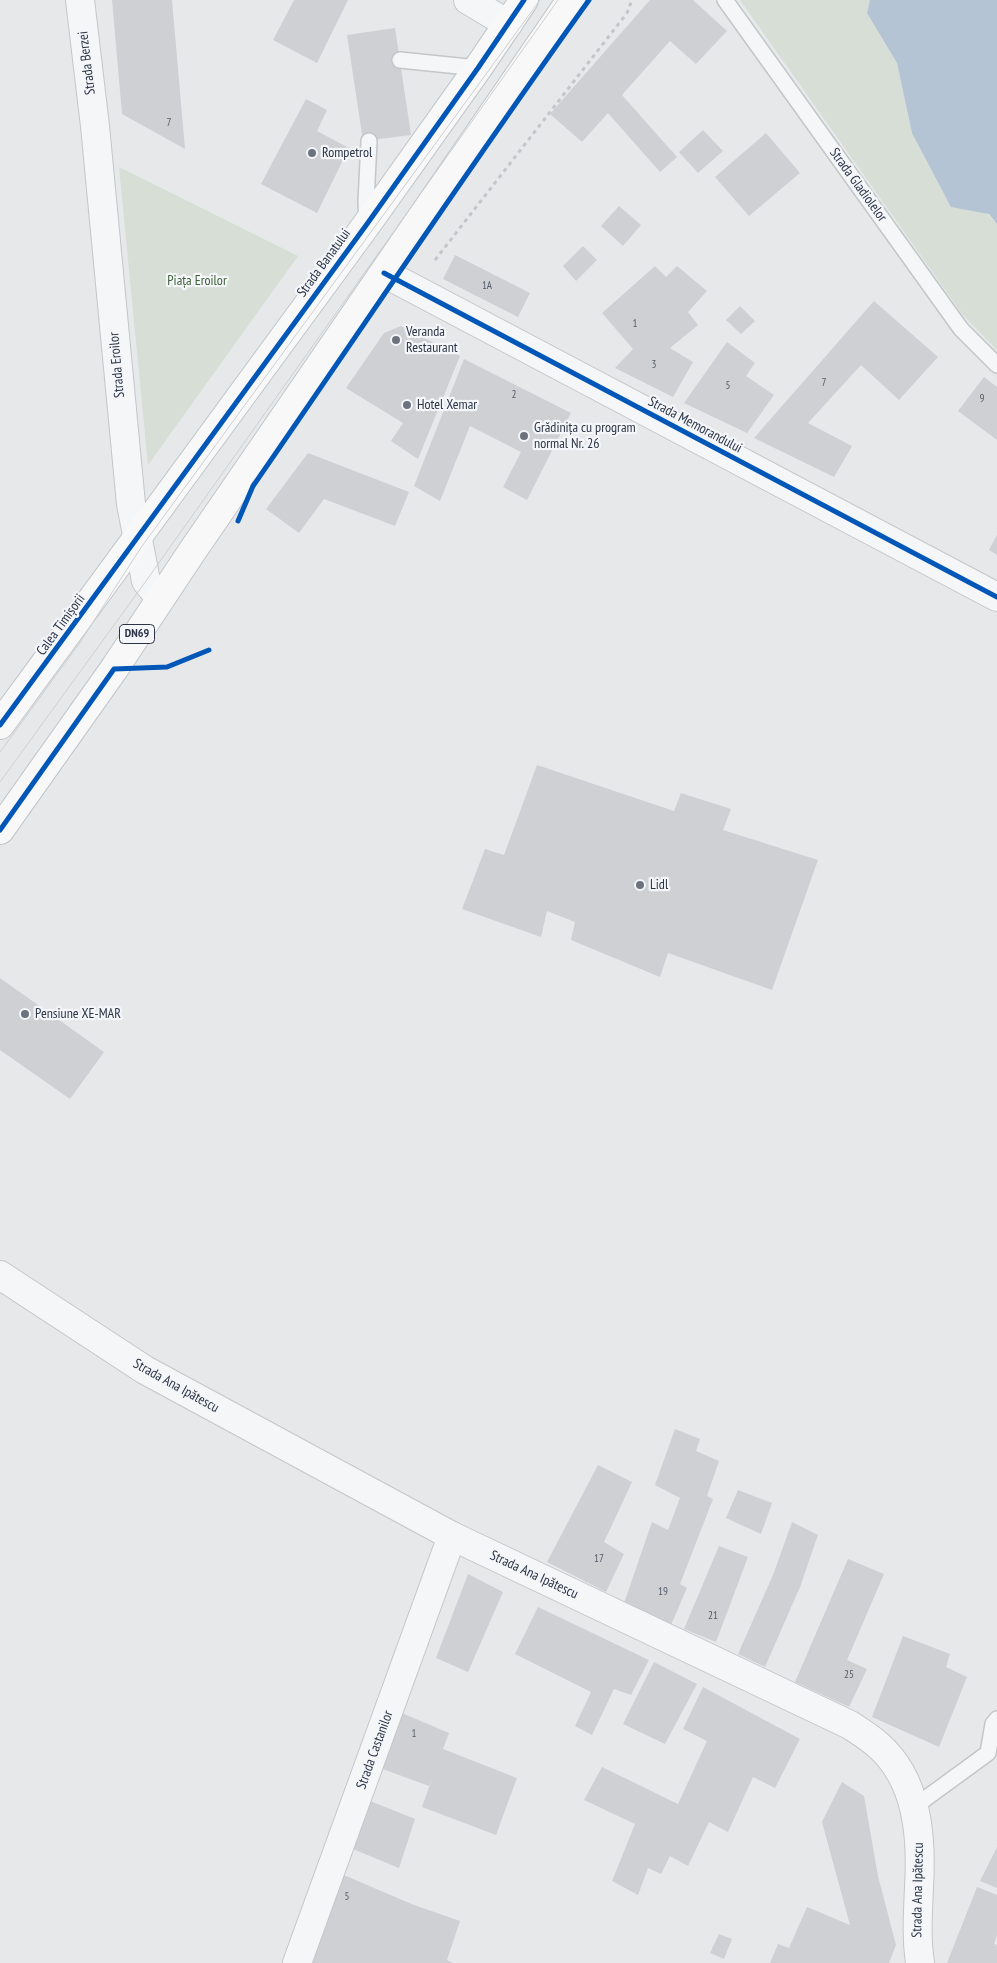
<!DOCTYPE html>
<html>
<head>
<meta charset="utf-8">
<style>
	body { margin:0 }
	canvas { display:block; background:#e6e8ea }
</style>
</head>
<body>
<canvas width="997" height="1963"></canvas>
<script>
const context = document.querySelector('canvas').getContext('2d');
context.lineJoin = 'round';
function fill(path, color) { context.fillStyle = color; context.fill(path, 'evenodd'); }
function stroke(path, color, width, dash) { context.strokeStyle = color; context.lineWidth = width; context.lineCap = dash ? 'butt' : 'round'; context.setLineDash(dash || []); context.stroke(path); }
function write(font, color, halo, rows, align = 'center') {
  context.font = font + ' "PT Sans Narrow",sans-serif'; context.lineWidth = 4.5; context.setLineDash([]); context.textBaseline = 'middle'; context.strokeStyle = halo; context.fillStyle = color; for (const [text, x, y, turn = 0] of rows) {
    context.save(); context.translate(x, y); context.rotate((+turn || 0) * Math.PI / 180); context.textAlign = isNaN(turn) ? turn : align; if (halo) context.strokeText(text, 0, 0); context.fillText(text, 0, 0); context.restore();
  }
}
fill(new Path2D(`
	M740,0H870L867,13L897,63L912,133L997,224V350L963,315Z
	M119,167L298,256L148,465Z`), '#d6ded6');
fill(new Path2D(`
	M870,0H997V224L989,214L951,207L912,133L897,63L867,13Z`), '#b4c4d5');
fill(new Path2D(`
	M112,0H172L185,149L122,114Z
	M294,0H348L317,63L273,40Z
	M650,0H693L727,31L696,64L670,41L622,95L677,157L660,172L608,113L582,142L550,114Z
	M395,28L411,135L363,141L347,35Z
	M306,99L327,110L317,131L349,148L317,213L261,184Z
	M703,130L723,151L698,173L679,152Z
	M766,133L800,173L749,216L715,177Z
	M619,206L641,225L623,246L601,226Z
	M583,246L597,260L576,281L563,266Z
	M455,255L530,293L518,317L443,279Z
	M655,266L666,277L677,266L707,291L688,312L698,325L670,348L693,362L673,397L615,368L633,349L602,313Z
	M874,301L938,357L899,400L861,365L808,423L852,446L834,477L754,438Z
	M740,306L755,321L741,334L726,320Z
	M401,326L460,356L418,459L391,441L403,423L346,388L384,333Z
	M727,342L755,363L746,376L774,395L747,433L684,403Z
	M464,359L571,413L527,500L503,487L521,452L470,426L440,501L414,486Z
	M984,377L997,387V440L958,411Z
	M308,453L409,492L395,526L324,499L299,533L266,509Z
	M997,535V555L989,550Z
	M537,765L674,811L681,793L731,809L723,830L818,860L772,990L668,953L660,977L571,940L575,922L547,911L541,937L462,909L485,849L504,855Z
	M0,978L104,1052L70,1099L0,1050Z
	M675,1429L700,1439L696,1451L719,1461L707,1496L713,1499L680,1584L687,1588L671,1625L623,1606L652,1522L668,1530L680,1498L655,1485Z
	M598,1465L632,1482L604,1542L624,1554L606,1592L547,1562Z
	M738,1490L772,1503L761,1534L726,1518Z
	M792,1522L818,1535L800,1587L765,1667L738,1654L773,1575Z
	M719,1546L748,1557L716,1642L684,1629Z
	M848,1559L884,1574L847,1660L867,1669L849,1707L795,1682Z
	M468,1574L503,1592L468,1672L436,1658Z
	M538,1607L649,1660L631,1695L614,1689L592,1735L575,1726L591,1692L515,1654Z
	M903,1636L950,1654L946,1667L967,1677L939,1747L872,1717Z
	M654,1662L697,1684L665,1744L623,1724Z
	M703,1687L800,1739L775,1788L753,1777L728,1832L709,1822L688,1866L670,1856L661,1874L648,1868L638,1895L612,1881L635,1824L584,1800L602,1767L678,1804L707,1741L683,1729Z
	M390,1708L449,1733L443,1749L517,1778L496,1835L422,1807L433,1776L429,1786L369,1764Z
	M842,1782L864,1796L878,1876L896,1945L889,1963H770L778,1944L789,1948L807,1907L850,1925L822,1822Z
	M365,1799L415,1819L399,1868L348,1847Z
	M997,1847V1888L980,1881Z
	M339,1873L414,1905L460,1921L447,1960L453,1963H306Z
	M977,1887L997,1895V1935L994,1944L997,1945V1963H947Z
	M719,1934L732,1939L724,1959L710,1953Z`), '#ced0d3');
const service = new Path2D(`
	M725,0L961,329L997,365
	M400,60L478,68
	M367,221L366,202L369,141
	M914,1807L988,1753L993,1724L997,1719`);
const minor = new Path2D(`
	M80,0L95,126L131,504L146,581L160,598
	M468,0L508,24
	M384,273L997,597
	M297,1963L452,1536`);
const tertiary = new Path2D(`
	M0,1275L145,1370L452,1536L850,1725C859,1731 869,1737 878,1745C918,1780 922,1837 919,1887C918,1913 916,1937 920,1963`);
const primary = new Path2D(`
	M0,725L367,224L478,68L524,0
	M0,830L114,669L191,553L571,0`);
stroke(service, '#c4c6c8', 18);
stroke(minor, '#c4c6c8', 30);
stroke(tertiary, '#c4c6c8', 30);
stroke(primary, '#c2c5c8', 30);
stroke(new Path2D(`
	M435,260L627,13L632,0`), '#c5c6ca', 3, [4, 4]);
stroke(service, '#f5f6f7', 15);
stroke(minor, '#f5f6f7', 28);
stroke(tertiary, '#f5f6f7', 28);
stroke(primary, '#f8f8f8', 28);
stroke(new Path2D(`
	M0,752L79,644L140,549L540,0
	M0,782L146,581L558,0`), '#cecfd2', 1);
stroke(new Path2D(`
	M384,273L997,597
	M238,521L253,486C365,324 474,160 589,0
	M0,725L367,224L478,68L524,0
	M0,830L114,669L167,667L209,650`), '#0057b8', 5);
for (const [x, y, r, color] of [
	[312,153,5,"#6c737f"],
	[396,340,5,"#6c737f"],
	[407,405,5,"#6c737f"],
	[524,436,5,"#6c737f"],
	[640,885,5,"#6c737f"],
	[25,1014,5,"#6c737f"]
]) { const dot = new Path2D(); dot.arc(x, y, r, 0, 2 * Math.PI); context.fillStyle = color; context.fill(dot); stroke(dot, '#f4f6f9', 2); }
write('11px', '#545c69', null, [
	["7",169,123],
	["1A",487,286],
	["1",635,324],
	["3",654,365],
	["7",824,383],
	["5",728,386],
	["2",514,395],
	["9",982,399],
	["17",599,1559],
	["19",663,1592],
	["21",713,1616],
	["25",849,1675],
	["1",414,1734],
	["5",347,1897]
]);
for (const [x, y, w] of [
	[137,634,35]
]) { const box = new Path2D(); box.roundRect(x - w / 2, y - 9.5, w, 19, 4); context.fillStyle = '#f4f6f9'; context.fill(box); stroke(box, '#2b3445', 1); }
write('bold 12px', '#2b3445', null, [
	["DN69",137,634]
]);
write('14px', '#2b3445', '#f4f6f9', [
	["Strada Berzei",87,63,-97],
	["Strada Gladiolelor",858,185,54],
	["Strada Banatului",324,263,-54],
	["Strada Eroilor",117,365,-95],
	["Strada Memorandului",695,425,28],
	["Calea Timișorii",61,625,-54],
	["Strada Ana Ipătescu",176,1386,29],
	["Strada Ana Ipătescu",534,1575,25],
	["Strada Castanilor",375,1750,-70],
	["Strada Ana Ipătescu",918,1890,-89]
]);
write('14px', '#2b3445', '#f4f6f9', [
	["Rompetrol",322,153],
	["Veranda",406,332],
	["Restaurant",406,348],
	["Hotel Xemar",417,405],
	["Grădinița cu program",534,428],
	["normal Nr. 26",534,444],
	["Lidl",650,885],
	["Pensiune XE-MAR",35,1014]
], 'left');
write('14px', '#3f6138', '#f4f6f9', [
	["Piața Eroilor",197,281]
]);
</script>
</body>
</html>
